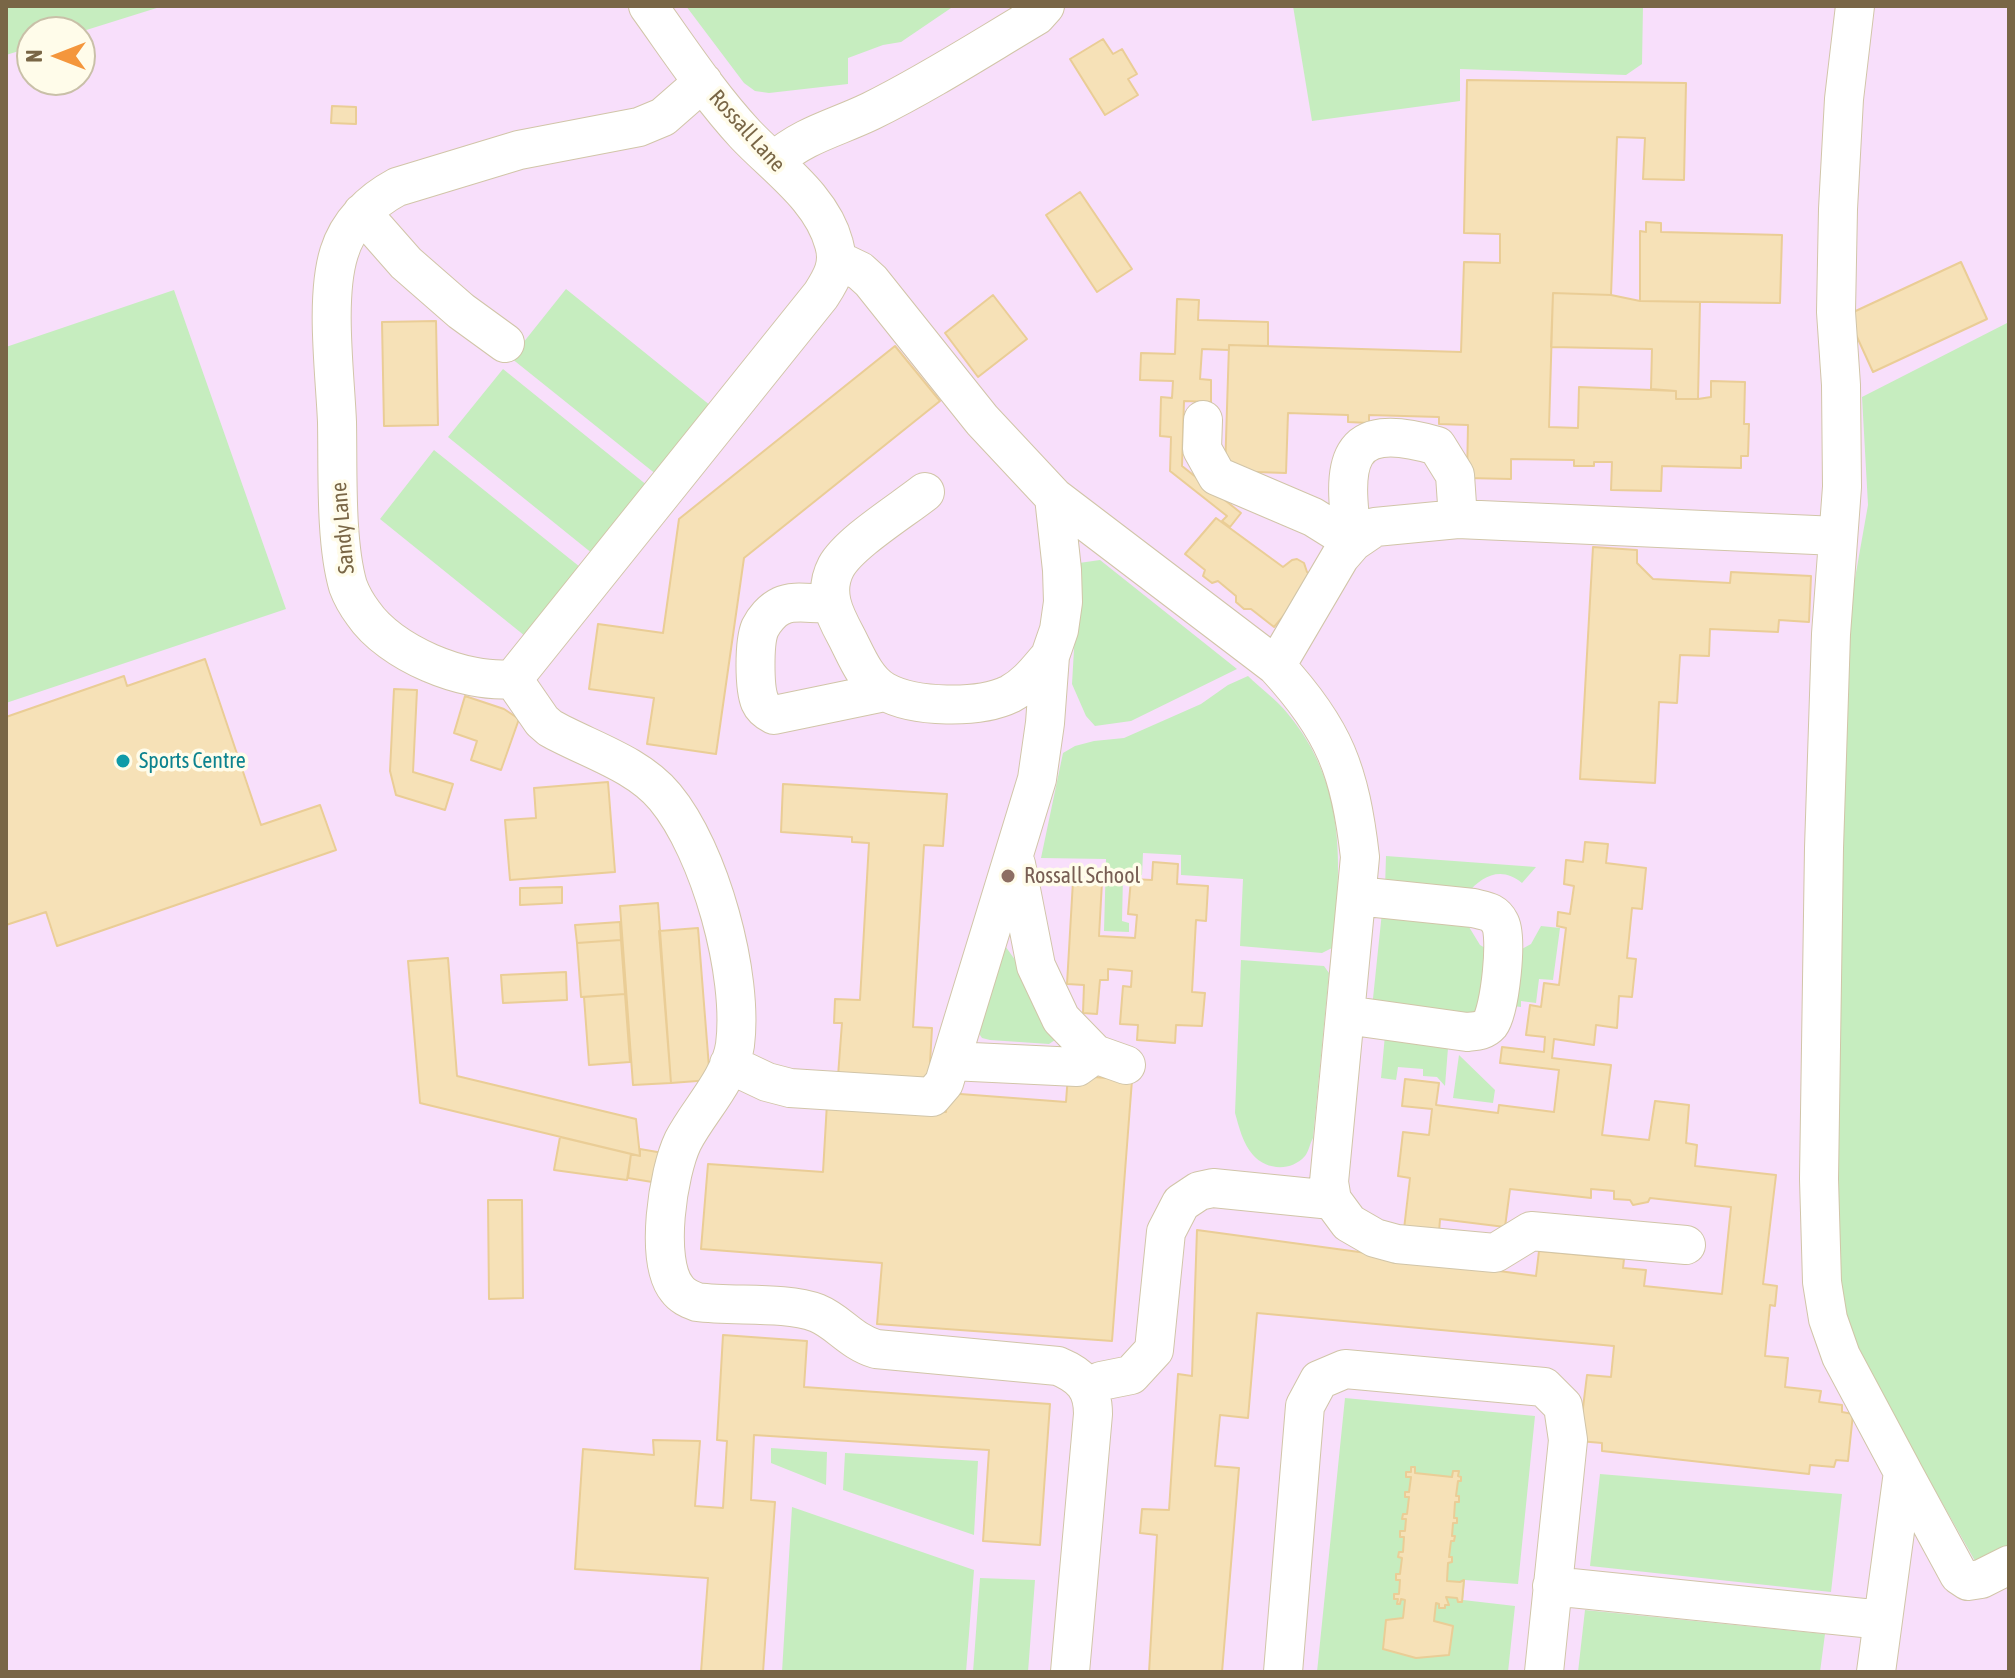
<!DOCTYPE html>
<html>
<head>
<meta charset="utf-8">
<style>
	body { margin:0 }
	#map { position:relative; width:2015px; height:1678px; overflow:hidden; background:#fefbe2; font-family:"Asap Condensed",sans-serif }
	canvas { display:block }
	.frame { position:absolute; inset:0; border:8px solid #796646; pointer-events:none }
	.north { position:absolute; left:16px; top:16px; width:80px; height:80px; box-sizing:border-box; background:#fffcea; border:2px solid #c9c0a8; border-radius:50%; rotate:270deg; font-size:22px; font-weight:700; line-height:32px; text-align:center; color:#796646 }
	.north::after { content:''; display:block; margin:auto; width:28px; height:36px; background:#f4963c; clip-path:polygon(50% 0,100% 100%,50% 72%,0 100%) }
</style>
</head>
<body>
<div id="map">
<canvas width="2015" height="1678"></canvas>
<div class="frame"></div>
<div class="north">N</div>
</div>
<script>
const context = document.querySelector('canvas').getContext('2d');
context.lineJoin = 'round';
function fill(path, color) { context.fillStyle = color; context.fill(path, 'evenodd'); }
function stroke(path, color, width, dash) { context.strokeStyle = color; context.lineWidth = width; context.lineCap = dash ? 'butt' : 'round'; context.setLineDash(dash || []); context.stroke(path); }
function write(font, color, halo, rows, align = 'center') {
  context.font = font + ' "Asap Condensed",sans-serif'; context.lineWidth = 7; context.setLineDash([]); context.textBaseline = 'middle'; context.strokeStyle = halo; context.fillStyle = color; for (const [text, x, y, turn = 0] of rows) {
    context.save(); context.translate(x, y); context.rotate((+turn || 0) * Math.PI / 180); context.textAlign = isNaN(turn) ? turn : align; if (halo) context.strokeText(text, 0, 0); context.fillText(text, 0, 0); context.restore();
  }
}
fill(new Path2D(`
	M6,6H2009V1672H6ZM32,32H80V80H32Z`), '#f8dffb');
fill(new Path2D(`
	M6,6H163L80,32H32V47L6,55Z
	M686,6H954L901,42L883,45L848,58V84L769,93L755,91L744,83Z
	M1293,6H1643L1642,64L1626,75L1460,69V101L1312,121Z
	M566,289L711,406L657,475L511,358Z
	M174,290L286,609L6,703V347Z
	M2009,322V1545L1975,1561L1852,1343L1840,1298L1833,1241L1846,629L1868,505L1862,397Z
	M503,369L648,486L593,554L448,437Z
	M434,450L580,567L525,636L380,519Z
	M1100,560L1237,669L1131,721L1095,726L1086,716L1072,684L1079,563Z
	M1248,676C1261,689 1276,699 1288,714C1345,782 1343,864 1332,948L1322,953L1240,946L1243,879L1181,875V855L1143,853L1142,875L1123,876L1122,921L1129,923V932L1104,931L1106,859L1041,858L1063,753L1075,746L1094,741L1124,738L1201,704L1228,685Z
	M1386,856L1536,867L1522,883C1502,866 1482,875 1467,894L1385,888Z
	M1382,912L1466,922L1480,945L1494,953L1483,1015L1372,1008Z
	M1541,926L1560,928L1553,980L1539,979L1536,1003L1521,1001V1007L1505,1005L1520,950L1531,944Z
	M1000,939L1021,968L1055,1034V1040L1049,1044L990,1040L982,1038L978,1032Z
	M1241,960L1324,966L1329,973L1313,1138C1310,1143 1309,1151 1305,1156C1291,1172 1266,1170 1253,1155C1243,1144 1239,1127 1235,1113Z
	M1385,1035L1448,1048L1445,1086L1437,1077L1423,1076V1069L1398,1067L1396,1080L1381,1078Z
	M1459,1055L1495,1090L1493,1103L1453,1098Z
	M1345,1398L1535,1416L1518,1584L1465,1580L1463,1600L1515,1606L1508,1672H1317Z
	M771,1448L827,1452L826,1485L771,1463Z
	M845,1453L978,1461L974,1535L843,1490Z
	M1600,1474L1842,1494L1831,1592L1590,1566Z
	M792,1507L974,1570L966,1672H782Z
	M980,1578L1035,1580L1028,1672H973Z
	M1585,1610L1825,1634L1820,1672H1578Z`), '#c6edbf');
const building = new Path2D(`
	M1103,39L1113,54L1122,49L1137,74L1128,79L1138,95L1105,115L1070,59Z
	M1467,80L1686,83L1684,180L1643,179L1645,138L1617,137L1611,295L1553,293L1549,427L1578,428L1579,387L1676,391V399H1698L1711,397V381L1745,382L1744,424H1749L1748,456H1741V468L1662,466L1661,491L1611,490L1612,462H1594V466H1574V460L1511,459V479L1467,478L1468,425L1439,424V417L1369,415V423L1348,422V415L1288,413L1286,473L1225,471L1229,345L1461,352L1464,262L1500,263V234L1464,233Z
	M332,106L356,107V124L331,123Z
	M1080,192L1132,269L1097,292L1046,215Z
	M1646,222L1661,223V232L1782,235L1780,303L1640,301V231L1646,232Z
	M1961,262L1987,319L1873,372L1847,315Z
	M1553,293L1611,295L1640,301L1700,302L1698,399H1676V391L1651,389L1652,349L1551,347Z
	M993,295L1027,339L978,377L945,333Z
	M1177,299L1199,300L1198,320L1268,322V346L1229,345V350L1202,349L1200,379L1211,380V402L1184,401L1182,466L1241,513L1230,527L1222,521L1227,516L1170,471L1171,437L1160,436L1161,397L1172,398L1173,381L1140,380L1141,353L1175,354Z
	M436,321L438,425L384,426L382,322Z
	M895,346L940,401L744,558L716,754L647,744L654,698L589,689L598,624L663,633L679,519Z
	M1216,518L1283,567L1292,560L1297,559L1304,563L1307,572L1316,578L1274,627L1251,609H1244L1236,602V596L1218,581L1212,583L1203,576L1205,570L1185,554Z
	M1593,547L1637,550V563L1653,579L1730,583L1731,572L1811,576L1809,622L1779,620L1778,632L1710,629L1709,656L1680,655L1677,703L1659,702L1655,783L1580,779Z
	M205,659L261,825L320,805L336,850L57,946L46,912L6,925V717L124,676L127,686Z
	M394,689L417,690L413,772L453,784L445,810L396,795L390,771Z
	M465,696L504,709L519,719L501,770L471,760L477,741L454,733Z
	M608,782L615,872L510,880L505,820L536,818L534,788Z
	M783,784L947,794L943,846L924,845L913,1027L932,1028L929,1081L838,1076L842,1023H834L835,999L860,1000L869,843L852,842V837L781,832Z
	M1585,842L1608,844L1606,863L1646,868L1642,909L1632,908L1627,958L1636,959L1632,997L1619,996L1617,1028L1596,1025L1594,1045L1554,1039L1552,1058L1611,1065L1602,1135L1649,1140L1655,1101L1689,1105L1686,1143L1697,1145L1695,1166L1776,1175L1763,1284L1777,1286L1775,1306L1770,1305L1765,1356L1788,1358L1785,1387L1821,1391L1819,1402L1842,1405V1412L1853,1414L1848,1461L1836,1460L1834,1467L1810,1465L1809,1474L1602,1451V1443L1579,1441L1587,1375L1611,1377L1614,1346L1257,1313L1248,1418L1220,1415L1215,1466L1239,1468L1222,1672H1149L1157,1535L1140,1533L1142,1509L1169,1510L1178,1374L1192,1376L1197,1230L1536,1276L1539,1251L1624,1259L1623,1268L1646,1270L1644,1286L1722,1294L1731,1207L1650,1198L1648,1202L1633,1205L1630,1200L1614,1199V1191L1591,1189V1198L1510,1189L1505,1227L1440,1219L1439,1233L1404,1229L1410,1178L1398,1176L1403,1132L1429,1135L1432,1109L1402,1106L1405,1079L1439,1083L1436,1105L1498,1113L1499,1105L1554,1112L1559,1070L1500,1063L1502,1047L1544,1052L1545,1037L1526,1035L1530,1005L1541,1007L1544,983L1559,985L1566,928L1557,926L1558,912L1570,914L1574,886L1564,884L1566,860L1583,862Z
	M1153,862L1178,864L1177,884L1208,886L1206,921L1196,920L1192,992L1205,993L1202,1026L1176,1025L1175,1043L1137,1040L1138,1025L1120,1024L1123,986L1131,987L1132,971L1108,969V980H1100L1097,1014L1083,1013L1084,985L1067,984L1073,881L1102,882L1099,936L1135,938L1137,915L1128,914L1131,879L1152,880Z
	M562,887V903L520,905V888Z
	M658,903L671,1083L633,1085L620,906Z
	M620,922L621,940L577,943L575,925Z
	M698,928L710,1080L671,1083L659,931Z
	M621,940L625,994L581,997L577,943Z
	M448,958L457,1076L636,1119L640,1156L420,1103L408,961Z
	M566,972L567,1000L503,1003L501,975Z
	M625,994L630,1062L589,1065L584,997Z
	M1068,1075L1132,1080L1112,1341L877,1324L882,1263L701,1249L708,1164L823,1172L827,1103L946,1112L947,1093L1066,1102Z
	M560,1137L631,1154L627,1180L554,1170Z
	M640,1149L663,1153L658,1183L628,1178L631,1154L640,1156Z
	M488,1200H522L523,1298L489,1299Z
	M723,1335L807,1341L804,1387L1050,1404L1040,1545L983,1541L989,1450L754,1435L751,1500L775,1502L763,1672H701L708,1578L575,1569L583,1449L654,1455L653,1440L700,1441L695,1506L723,1508L727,1441L717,1440Z
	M1411,1467H1415V1473L1452,1477L1453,1471H1459L1458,1476L1461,1477V1481H1458L1456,1496H1459V1502H1455L1454,1518H1457V1523H1453L1452,1536H1455L1454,1541H1451L1449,1557H1452V1562L1448,1563L1447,1581L1460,1582L1464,1580L1462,1602H1458L1457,1598L1446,1597L1449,1605H1445V1608H1439V1604L1436,1603L1434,1621L1453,1626L1449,1655L1416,1658L1383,1649L1386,1620L1403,1618L1405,1600L1401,1599L1400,1604H1397L1398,1599H1394V1594H1399L1400,1580H1396V1574H1400L1402,1558L1398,1557L1399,1552H1403L1404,1537H1400V1531H1405L1406,1519H1402L1403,1514H1407L1409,1497H1405V1492H1409L1411,1477H1406V1472H1411Z`);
fill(building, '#f6e1b7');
stroke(building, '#eacd96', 2);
const minor = new Path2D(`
	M648,6C679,49 709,95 745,134C776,167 822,198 834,244C840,264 832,278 821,295L513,679C464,684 390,653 363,613C357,605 351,594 348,586C335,541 338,470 337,422C335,374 325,298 339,253C348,223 371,201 397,187L519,150L639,127L663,117L703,82
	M1855,6L1844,99L1838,209L1836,312L1841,385L1842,487L1831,634L1824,848L1819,1179L1822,1282L1828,1319L1841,1356L1903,1472L1876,1672
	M774,161C805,134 836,128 871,111C928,83 982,48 1036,16L1045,6
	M362,213L406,263L461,311L505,343
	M837,260L860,271L871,281L982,420L1054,497L1276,666C1335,730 1350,771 1360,857L1329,1182L1332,1200L1349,1223L1375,1238L1397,1244L1495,1253L1531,1231L1686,1245
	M1203,420L1202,449L1217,476L1313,517L1353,542
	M925,492C901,511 849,543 836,567C823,592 834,614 846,636C856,655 865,680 884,691C914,708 979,709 1010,694C1027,685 1038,670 1050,656
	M1353,542C1342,464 1342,418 1437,446L1455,475L1458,519
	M830,603C815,605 795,599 781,606C772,610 764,620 760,628C754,642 754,688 760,702C763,709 768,712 774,715L885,692
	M1276,666L1340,557L1353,542L1375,527L1458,519L1837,536
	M513,679L542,721L550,728C587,749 637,763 665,797C710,851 744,975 735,1045C730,1080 699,1110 683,1141C668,1172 654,1261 677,1289C682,1296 689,1299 697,1302C733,1307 785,1301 817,1313C839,1322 850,1341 876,1349L1058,1366C1082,1376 1093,1388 1093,1414L1070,1672
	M1016,864L1036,966L1061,1019L1095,1054L1126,1065
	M1346,1015L1467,1032C1476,1031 1484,1031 1490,1024C1500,1011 1508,935 1500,923C1494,911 1485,911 1473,908L1357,896
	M951,1061L1077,1067L1095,1054
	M729,1064L767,1082L790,1088L932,1097L944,1083L1037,779L1045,723L1050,656L1059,630L1063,602L1062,570L1054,497
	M1089,1387L1101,1381L1131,1375L1154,1350L1166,1232L1181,1203L1199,1191L1213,1188L1332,1200
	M1903,1472L1959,1575L1968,1581L1981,1579L2009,1565
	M1552,1586L1883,1620
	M1283,1672L1305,1406L1319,1380L1345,1369L1544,1387L1563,1406L1568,1440L1544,1672`);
stroke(minor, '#d1c5a8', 40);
stroke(minor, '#fff', 38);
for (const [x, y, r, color] of [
	[123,761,8,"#0f9aa8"],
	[1008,876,8,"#8d6e63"]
]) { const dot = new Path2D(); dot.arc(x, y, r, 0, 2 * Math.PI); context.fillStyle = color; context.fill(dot); stroke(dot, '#fffcea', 3); }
write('22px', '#796646', '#fffcea', [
	["Rossall Lane",747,131,48],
	["Sandy Lane",343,528,-95]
]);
write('22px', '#0d838f', '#fffcea', [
	["Sports Centre",139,761]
], 'left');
write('22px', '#785e54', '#fffcea', [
	["Rossall School",1024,876]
], 'left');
</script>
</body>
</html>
